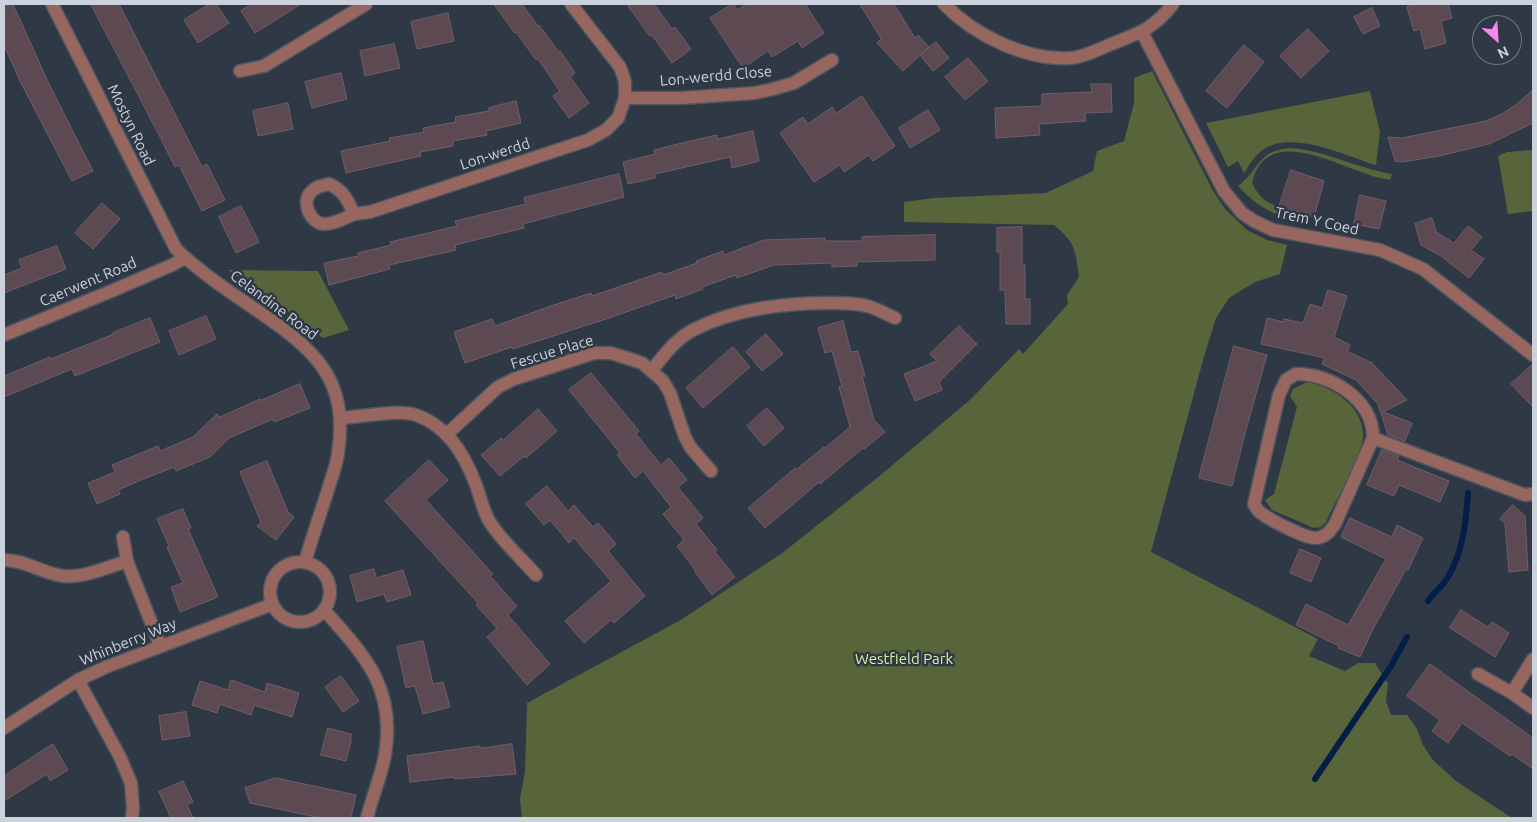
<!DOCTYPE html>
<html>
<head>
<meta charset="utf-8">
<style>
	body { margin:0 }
	#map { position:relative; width:1537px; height:822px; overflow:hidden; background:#2f3946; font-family:Ubuntu,sans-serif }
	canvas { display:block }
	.frame { position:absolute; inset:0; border:5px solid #ccd2db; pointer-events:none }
	.north { position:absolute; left:1472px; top:15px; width:50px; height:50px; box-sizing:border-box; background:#2f3946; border:1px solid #6e7682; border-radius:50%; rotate:154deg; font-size:14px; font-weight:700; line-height:20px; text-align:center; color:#ccd2db }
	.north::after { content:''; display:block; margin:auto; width:18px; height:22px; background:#f788eb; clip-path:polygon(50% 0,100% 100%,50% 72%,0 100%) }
</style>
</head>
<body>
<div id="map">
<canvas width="1537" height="822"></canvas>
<div class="frame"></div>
<div class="north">N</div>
</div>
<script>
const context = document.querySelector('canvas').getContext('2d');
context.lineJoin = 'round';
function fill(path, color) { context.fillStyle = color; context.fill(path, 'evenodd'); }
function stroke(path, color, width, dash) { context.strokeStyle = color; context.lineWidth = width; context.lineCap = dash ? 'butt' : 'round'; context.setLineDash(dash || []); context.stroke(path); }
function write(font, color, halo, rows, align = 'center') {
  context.font = font + ' Ubuntu,sans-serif'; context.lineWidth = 5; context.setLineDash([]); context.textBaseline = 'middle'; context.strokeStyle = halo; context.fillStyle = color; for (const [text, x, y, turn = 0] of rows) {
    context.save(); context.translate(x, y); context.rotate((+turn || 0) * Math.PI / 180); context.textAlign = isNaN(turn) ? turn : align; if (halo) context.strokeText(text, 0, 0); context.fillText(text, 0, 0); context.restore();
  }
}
fill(new Path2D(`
	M1152,71L1212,189L1225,209L1247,230L1267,240L1287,245L1280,274L1255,282L1229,298L1216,318L1203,360L1151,552L1318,639L1309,656L1345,671L1358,663H1375L1388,684L1386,701L1391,715H1407L1417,729L1423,745L1433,760L1456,781L1512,818H522L520,798L525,772L527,703L679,621L781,554L882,474L971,399L1019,349L1023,354L1068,304L1067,295L1079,277C1075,250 1076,243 1054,225L904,222V202L934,198L1046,193L1093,171L1097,151L1124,141L1134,103V78Z
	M1370,91L1380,132L1376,165C1346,156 1294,130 1264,149C1255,155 1250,164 1244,173L1238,161L1228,167L1206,123Z
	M1292,148C1326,151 1357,168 1392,174L1390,180C1382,178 1374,177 1367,174C1331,163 1266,125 1252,183C1259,197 1265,202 1279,207L1276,214C1261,208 1249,198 1238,186C1262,168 1256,150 1292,148Z
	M1533,150V211L1508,214L1498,156L1507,152Z
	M228,270L318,271L349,330L323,338L275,301Z
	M1307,382C1321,384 1335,391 1345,400C1356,409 1364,423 1363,437C1362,457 1335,502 1326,522L1321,527L1314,528L1272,510L1265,500L1274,494L1297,407L1290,396L1293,389Z`), '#58653a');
stroke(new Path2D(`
	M1428,601C1434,592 1443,586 1448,577C1463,552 1466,521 1468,493
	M1315,779L1391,666L1407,637`), '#041f47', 6);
const building = new Path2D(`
	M4,4H13L48,82L93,171L72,181L20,81L4,45Z
	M91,4H119L202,167L207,164L225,200L202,211L179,165L175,167L161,139L163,137L161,138Z
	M210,4H216L229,23L198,43L184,20Z
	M252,4H301L255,33L241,11Z
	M494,4H522L538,26L539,25L559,52L560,51L575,73L570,77L589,103L569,118L553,96L560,91L538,59L536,60L516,32L515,33Z
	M627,4H654L672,29L675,27L691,49L672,63L652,35L650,36Z
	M733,4L737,10L747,4H805L824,33L802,48L798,41L772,57L768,51L743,68L710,18Z
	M860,4H894L915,38L918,35L929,47L903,71L877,43L881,39Z
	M1420,4H1448L1452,18L1441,21L1446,43L1425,49L1420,29L1414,31L1407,7Z
	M1372,8L1380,26L1363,34L1354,17Z
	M448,13L454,41L417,49L411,22Z
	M1308,29L1329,51L1301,78L1280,56Z
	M936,42L949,58L933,71L920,55Z
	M394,44L400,68L365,76L360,51Z
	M1244,45L1264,62L1227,108L1206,91Z
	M968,58L988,81L965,100L945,77Z
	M341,73L347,99L312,108L305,82Z
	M1091,84H1111L1112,112L1085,113L1086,121L1039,124L1040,135L996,138L995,108L1042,106V94L1092,92Z
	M1533,90V123L1489,144L1439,156L1402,162L1395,161L1388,137L1402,138L1486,121L1502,114L1518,103Z
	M862,96L895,146L873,161L869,155L844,172L840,165L814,182L780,133L803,117L808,124L832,107L836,113Z
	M516,101L521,123L486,131L487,135L453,141V146L420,152L421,156L346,173L341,151L390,141L389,138L424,132L423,128L456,122L455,117L489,111V108Z
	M288,103L293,129L258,136L253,111Z
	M928,110L940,130L910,148L899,128Z
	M753,131L759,161L732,168L730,157L655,174V178L628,184L623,162L655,154L654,150L690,141L717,135V139Z
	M1291,170L1324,181L1314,217L1279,207Z
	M619,174L624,197L523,224L524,228L455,245L456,250L389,265L390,269L329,285L324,263L358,256V253L391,245L390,242L457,226L455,221L526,204L524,198Z
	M1360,195L1386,201L1379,229L1354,224Z
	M102,203L120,219L93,249L75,233Z
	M241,206L259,242L236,253L219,217Z
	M1432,218L1436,232L1454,243L1468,226L1482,237L1471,250L1484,259L1469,278L1441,256L1421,245L1415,224Z
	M1022,227V265H1025V299H1030V324H1006L1005,290H1000V252H997V228Z
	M935,235V260L857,262V266L832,267V263L774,265L737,278L736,275L702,287L703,289L676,299L675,295L609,318L513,349L512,347L465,363L454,332L492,319L495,326L551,306L591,293L592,296L662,272L663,275L697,263L696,261L723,251L724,255L764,240L825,238V241H862V237Z
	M57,246L66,269L4,293V275L22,268L19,260Z
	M1328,290L1347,296L1334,337L1350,345L1347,351L1372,363L1407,400L1383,412L1412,423L1405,441L1388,435L1378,404L1356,380L1322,364L1325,358L1261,344L1267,318L1284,322V319L1303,323L1310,304L1322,308Z
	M206,316L216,339L179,355L169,331Z
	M150,318L160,342L75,376L72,369L4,397V376L50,357L51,359L114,334L113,333Z
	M843,321L851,352L858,351L865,376H862L874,420L885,432L864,449L863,448L820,484L819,482L765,528L748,508L795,468L797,469L824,447L825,448L850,427L839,387L842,386L832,351L825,353L818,328Z
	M959,326L977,344L939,382L942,390L915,401L904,374L937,361L930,354Z
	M766,334L783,354L762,371L746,352Z
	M1234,346L1267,355L1247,426L1232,486L1199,478Z
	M733,347L750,367L703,408L686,388Z
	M1533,364V407L1511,384Z
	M591,373L639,431L636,434L661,465L669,458L687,480L678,487L703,518L696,524L717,550L715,552L735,577L712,595L695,572L696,571L677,546L684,540L663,514L671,507L643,471L635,478L617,455L620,453L569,390Z
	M300,384L310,408L274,422L273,419L229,438L210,457L176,471L174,467L141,480L118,490L120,494L97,504L88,483L115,472L112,465L158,446L160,451L193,437L217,414L220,417L260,399L261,400Z
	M767,408L784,428L764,446L747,426Z
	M538,409L557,431L526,458L524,456L500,476L481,455L501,438L503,440Z
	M1382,450L1399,456L1397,460L1449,481L1440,502L1399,485L1394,496L1367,485Z
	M429,460L448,480L426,500L493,574L490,576L517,606L508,615L550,664L527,685L487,637L497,628L476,605L478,603L385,501Z
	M267,461L288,512L294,517L276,540L257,526L261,522L240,472Z
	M547,486L568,511L574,505L593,527L598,523L616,544L608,551L645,596L614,623L611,620L584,643L565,621L611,581L574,538L569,543L550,520L544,525L526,504Z
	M1513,505L1525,516L1528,570L1509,572L1505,523L1500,519Z
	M183,509L191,528L188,529L218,597L180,612L171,587L183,583L167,547L169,546L157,519Z
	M1350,518L1392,537L1397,525L1423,538L1408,570L1406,569L1373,629L1360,657L1338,648L1339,646L1296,625L1306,604L1348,625L1386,559L1341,537Z
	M1300,549L1321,558L1311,582L1290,573Z
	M374,569L376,578L403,570L411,595L387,602L384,594L357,602L350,576Z
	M1461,610L1488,627L1492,622L1509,633L1495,657L1450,628Z
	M423,641L433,684L443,682L450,707L423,714L415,686L406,688L397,647Z
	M1430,664L1533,738V769L1512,754L1510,756L1462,723L1448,743L1432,731L1440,720L1407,696Z
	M341,676L359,701L343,712L325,687Z
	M231,680L265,692L267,683L299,693L292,717L254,705L251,715L220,704L217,713L192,705L200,681L228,690Z
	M186,712L190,736L162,740L159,716Z
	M328,728L351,734V741L346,761L321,755Z
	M53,744L68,770L50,781L47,774L4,801V776Z
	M512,744L516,774L455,779V777L410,782L407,756L480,746V748Z
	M276,778L356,795L351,818H321L250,803L245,788Z
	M183,781L193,802L187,805L193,818H171L159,792Z`);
fill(building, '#5c4951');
stroke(building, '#715e66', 1);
const minor = new Path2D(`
	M52,4L176,249C200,272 227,290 255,309C312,348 350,377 338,453C337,465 331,478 328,490C320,514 312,538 305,562
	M944,4C974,35 1026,61 1071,58C1085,57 1101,48 1114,43C1142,32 1154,28 1173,4
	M1142,32L1224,191L1242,213L1254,221L1273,230L1380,250L1423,269L1533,355
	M240,71L264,66L366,4
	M625,98H681L755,93L773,89L794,83L832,60
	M329,184C343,190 348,200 354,214C345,218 335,224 325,224C310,224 301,202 311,192C316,186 322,186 329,184Z
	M354,214L370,212L588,140L606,130L618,118L625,98V81L620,67L571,4
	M4,335L114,290L172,265L185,258
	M652,370C664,355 676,339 693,330C736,308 785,303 832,303C843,303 856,303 867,306C876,308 886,314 895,318
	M1296,374C1330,373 1374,400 1373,438L1335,524C1330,531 1326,537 1317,538C1306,539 1270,520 1261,513C1257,511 1256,507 1254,504L1279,395L1286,380Z
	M340,418C361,417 398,409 416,415C448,426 465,455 476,485C481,498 483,512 491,524C503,542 521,558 536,575
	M447,434L498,387L514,379L594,353H611L642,363L663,381L670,393L685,437L691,448L711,471
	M1373,438L1525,495L1533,494
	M123,537L127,561
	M4,560C25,560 42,573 63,576C84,578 108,567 127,561L160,645
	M270 592a30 30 0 1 1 60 0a30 30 0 1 1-60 0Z
	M324,610C366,657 396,688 385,755C381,777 372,797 367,818
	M1478,674L1512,693L1533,708
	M78,680L120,757L131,783L133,808L132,818
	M1512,693L1533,659
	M4,728L78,680L106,667L273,604`);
stroke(minor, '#4b5561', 15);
stroke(minor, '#97675f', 12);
write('15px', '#ccd2db', '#2f3946', [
	["Lon-werdd Close",716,76,-5],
	["Mostyn Road",131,125,64],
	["Lon-werdd",495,154,-18],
	["Trem Y Coed",1317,221,12],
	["Caerwent Road",88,282,-23],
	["Celandine Road",274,305,37],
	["Fescue Place",552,352,-17],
	["Whinberry Way",128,642,-22]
]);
write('15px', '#d6f19c', '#2f3946', [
	["Westfield Park",904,659]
]);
</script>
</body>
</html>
